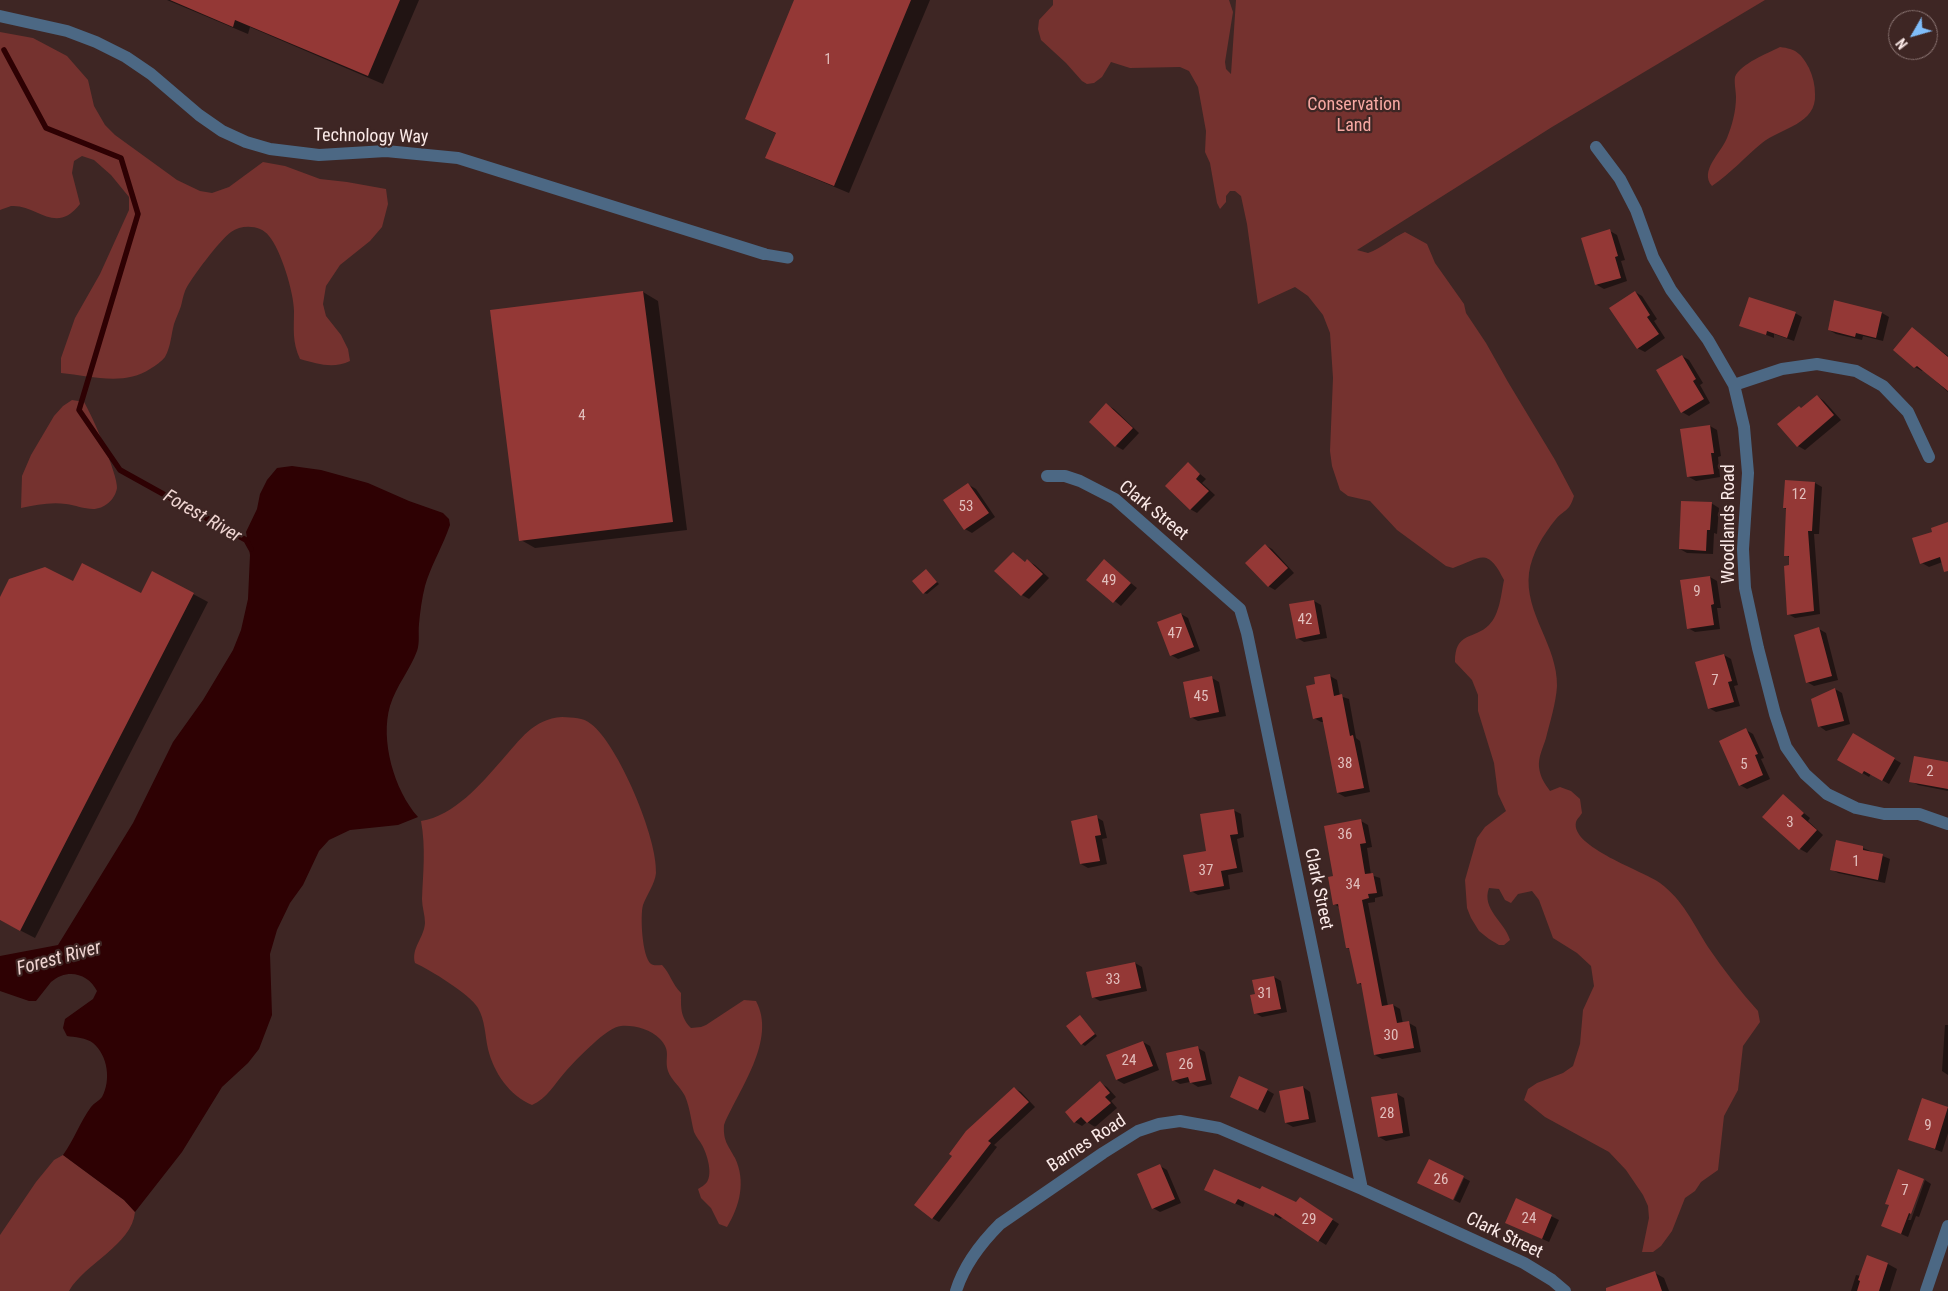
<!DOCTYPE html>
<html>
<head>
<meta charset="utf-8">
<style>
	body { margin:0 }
	#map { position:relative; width:1948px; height:1291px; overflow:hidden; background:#3e2624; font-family:"Roboto Condensed",sans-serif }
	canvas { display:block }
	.north { position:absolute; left:1888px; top:10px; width:50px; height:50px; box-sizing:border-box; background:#3e2624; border:1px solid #8a7472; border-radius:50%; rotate:232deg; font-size:14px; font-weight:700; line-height:20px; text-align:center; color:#fbeae8 }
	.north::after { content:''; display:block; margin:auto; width:18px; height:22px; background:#7fbdfa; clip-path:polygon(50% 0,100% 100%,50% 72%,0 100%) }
</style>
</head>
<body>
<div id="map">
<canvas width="1948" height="1291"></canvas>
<div class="north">N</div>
</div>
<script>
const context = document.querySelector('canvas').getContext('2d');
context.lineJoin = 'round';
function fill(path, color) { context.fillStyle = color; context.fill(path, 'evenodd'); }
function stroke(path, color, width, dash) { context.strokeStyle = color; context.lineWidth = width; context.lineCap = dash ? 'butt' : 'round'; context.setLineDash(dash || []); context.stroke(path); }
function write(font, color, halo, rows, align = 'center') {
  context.font = font + ' "Roboto Condensed",sans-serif'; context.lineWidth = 4.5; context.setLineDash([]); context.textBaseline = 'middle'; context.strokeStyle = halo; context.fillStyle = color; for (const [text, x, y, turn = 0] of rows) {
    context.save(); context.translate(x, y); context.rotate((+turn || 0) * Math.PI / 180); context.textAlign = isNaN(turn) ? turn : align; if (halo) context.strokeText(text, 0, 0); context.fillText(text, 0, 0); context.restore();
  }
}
fill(new Path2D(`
	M1053,0H1229L1233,12L1225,62L1226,69L1231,74L1236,0H1765L1552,127L1357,250L1368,253C1382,248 1392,238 1405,232L1427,244L1435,263L1464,304L1466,313L1486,343L1508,382L1555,460L1574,496C1569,512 1565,509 1556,519C1543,535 1532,553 1529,573C1524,613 1558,646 1557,686C1556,703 1550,722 1546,738C1543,748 1538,757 1539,767C1540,777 1545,784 1550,791L1560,787L1571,791L1580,799L1582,813C1581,815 1577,819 1576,822C1570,847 1644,871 1660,883C1683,900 1693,923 1708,947C1723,969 1740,991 1758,1011L1760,1022L1743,1046L1738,1090L1724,1116L1718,1170L1701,1182L1695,1191L1685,1198L1672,1231L1661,1246L1653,1252H1642L1649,1218L1648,1206L1643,1195L1626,1170L1609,1152L1545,1117L1524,1100L1528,1089L1537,1083L1563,1073L1573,1066L1580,1044L1583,1010L1594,986L1591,966L1577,953L1553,938L1539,900L1532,891L1518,894L1511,903L1505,900L1499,889L1489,888C1481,909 1505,922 1510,940L1504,945H1499L1489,939L1479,931L1471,918L1467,908L1465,880L1477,838L1485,827L1506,811L1498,794L1494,763L1478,711V695L1472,680L1455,662C1455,631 1474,640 1489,625C1500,614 1501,594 1504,580C1487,546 1481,558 1453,568L1446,566L1397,530L1370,501L1348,496L1340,490L1332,466L1330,451L1333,378L1330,333L1323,315L1308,296L1295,287L1258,304L1247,224L1241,196L1235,191H1230L1226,196V202L1220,209L1217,203L1210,163L1205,152L1206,131L1198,87L1189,71L1180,67L1130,68L1111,62L1102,77L1094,83L1087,84L1082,81L1066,63L1041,40L1038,29L1039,20L1053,5Z
	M0,32L33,38L67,56L88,80L94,106L105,125L115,135L177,180L200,191L212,193L229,187L263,162L285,166L320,179L347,182L386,189L388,204L382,227L370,241L340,265L326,286L323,304L326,316L341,335L348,349L350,361C333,369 318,364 300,359C292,342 294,329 294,311C294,293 281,250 269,236C261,225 242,224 231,232C221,239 190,279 185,291C183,296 182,302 181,306C179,312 176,318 174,324C171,335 171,346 165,357C162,361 155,366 150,369C125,386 90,376 61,373V358L75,318L100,274L129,210V197L111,175L94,160L82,156L74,161L72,173L80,204C55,236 38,204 11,206C8,207 3,209 0,210Z
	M1780,47C1796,49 1801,53 1809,68C1813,77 1815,85 1815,94C1817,124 1781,128 1762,143C1745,157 1731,173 1712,186C1699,171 1721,153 1727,138C1732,126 1736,111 1736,97C1736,91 1734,83 1735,77C1740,64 1768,53 1780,47Z
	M72,400L84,402C92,415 118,475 117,488C115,500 104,509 93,509C84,509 75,505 66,504C50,502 36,505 21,508L22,476L31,455L54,416L63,406Z
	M562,717C573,718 583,717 591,724C618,744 658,839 656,873C655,884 647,894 643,905C640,915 642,957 651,964C654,966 658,965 662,965C670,973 672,984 681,993C681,1007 680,1017 691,1028L701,1027L706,1025L744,1000L756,1001C777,1040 739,1089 724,1125C723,1141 728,1145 735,1158C746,1181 740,1206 727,1227L719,1224L711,1208L701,1198L698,1189C701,1187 705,1185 707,1182C713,1173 707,1154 702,1145C700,1141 696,1137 694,1132C691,1120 690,1108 685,1096C680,1086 671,1080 668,1071C664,1057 672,1052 660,1039C650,1029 634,1025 621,1026C608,1026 576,1060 566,1071C555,1083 547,1099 532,1105C509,1095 494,1073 488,1049C485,1035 485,1020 478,1008C470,994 430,970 415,963C411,948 424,938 425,923C425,915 422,907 422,899C423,873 426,848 421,821C454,816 481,784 502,760C520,740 533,719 562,717Z
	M63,1155L124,1200L135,1212C132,1245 85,1263 69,1291H0V1235L36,1182L54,1160Z`), '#75322f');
fill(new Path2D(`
	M292,466L321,470L368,483L409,501L443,513L449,519L450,525L447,533C440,551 430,568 425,586C422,598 420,612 419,624C418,633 420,642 417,651C410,670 396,686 390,706C380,740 394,790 418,817L398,825L350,830L329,840L319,851L303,885L290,903L277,930L270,954L272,1015L259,1049L248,1063L222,1087L182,1152L135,1212L124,1200L63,1155C74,1140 80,1122 91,1107C94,1103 99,1101 102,1097C111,1080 108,1056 93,1043C87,1038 74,1037 67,1036L63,1028L65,1019L93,999L97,991C88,973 67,968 51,982C46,988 41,995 36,1001H29L0,991V956L58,945L133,823L173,742L203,700L233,650L241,630L248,599L250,555L246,532L257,509L260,494L267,480L277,468Z`), '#2e0103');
fill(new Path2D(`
	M167,0H419L383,84L250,27L248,34Z
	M795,0H930L849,193L782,165L767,157L777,134L746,119Z
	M1610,231L1617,235L1625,260L1621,261L1627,281L1604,289L1597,285Z
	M643,292L658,301L687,530L535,548L521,540Z
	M1635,292L1642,296L1657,319L1654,321L1665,338L1645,352L1637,348Z
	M1795,313L1802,317L1794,341L1774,334V338L1741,325Z
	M1882,313L1889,317L1883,341L1863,336L1862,340L1836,334L1829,330Z
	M1912,329L1948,356V392L1923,370L1922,371L1915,367L1894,350Z
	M1682,356L1689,360L1703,383L1700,385L1710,403L1689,416L1682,412Z
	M1817,396L1824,401L1841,420L1805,450L1798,446L1802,409Z
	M1107,405L1114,409L1139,433L1123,450L1116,446Z
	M1710,426L1717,430L1721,456L1718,457L1720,477L1696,481L1689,477L1682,430Z
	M1188,464L1206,479L1202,483L1215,495L1197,513L1190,509Z
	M1815,483L1822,487L1819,534H1814L1820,614L1795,618L1788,614L1790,566V558L1786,555L1788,510L1784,508Z
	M969,485L976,489L995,517L972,533L965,529Z
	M1711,503L1719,508L1717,534L1714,533L1713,554L1687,553L1680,549Z
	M1948,524V560L1929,567L1922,563L1933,532Z
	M1265,545L1272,549L1294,573L1275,590L1268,586Z
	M1013,553L1026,563L1028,561L1035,565L1049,578L1029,599L1022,595L996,571Z
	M1104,561L1137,588L1121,606L1088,580Z
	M926,571L939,584L927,594L924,593Z
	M1710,577L1717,581L1721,608H1717L1720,629L1695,632L1688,628Z
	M73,582L141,595L193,594L208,602L35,938L0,920V600Z
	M1314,601L1321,605L1327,638L1304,642L1297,638Z
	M1181,614L1188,618L1200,651L1178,659L1171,655Z
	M1819,629L1826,633L1838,680L1814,686L1807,682Z
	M1724,655L1731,659L1738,685L1734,686L1740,706L1716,712L1709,708Z
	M1330,676L1337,680L1340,696L1349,699L1356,738L1360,741L1370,792L1345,797L1338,793L1324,722H1321L1314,718L1317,685Z
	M1212,678L1219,682L1226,716L1198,721L1191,717Z
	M1835,689L1842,693L1850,724L1826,731L1819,726Z
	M1746,730L1753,734L1764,758L1761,759L1770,779L1747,789L1740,785Z
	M1853,735L1901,763L1889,784L1871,774L1869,777L1839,759Z
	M1948,763V791L1918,785L1911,781Z
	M1783,796L1810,818L1808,821L1823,835L1807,853L1800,849Z
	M1233,810L1241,814L1244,837L1237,839L1243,872L1228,875L1230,889L1198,895L1191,891L1208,852Z
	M1096,817L1103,821L1107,838L1102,839L1107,864L1088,868L1081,864Z
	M1361,821L1368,825L1372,847L1367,848L1371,875L1380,878L1383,896L1375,898V902L1368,903L1388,1006L1393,1005L1400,1009L1403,1024L1409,1023L1416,1027L1421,1052L1382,1059L1375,1055L1362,985L1358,983L1350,949L1347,948L1339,907L1334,904L1335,877Z
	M1863,848L1890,859L1885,883L1838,873L1831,869Z
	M1135,963L1142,967L1147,991L1100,1001L1093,997Z
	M1274,977L1281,981L1287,1012L1262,1017L1255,1013L1257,995Z
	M1080,1017L1097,1036L1085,1046L1082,1044Z
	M1945,1025H1948V1075L1942,1071Z
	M1143,1042L1150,1046L1159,1070L1124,1084L1117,1080Z
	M1198,1048L1205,1052L1212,1084L1198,1087L1190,1082L1180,1084L1173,1080Z
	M1100,1083L1107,1087L1116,1097L1111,1101L1117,1108L1095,1127L1087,1122L1082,1126L1075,1122Z
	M1303,1087L1310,1092L1316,1122L1293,1127L1286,1123Z
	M1014,1088L1021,1092L1035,1107L994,1145L997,1147L939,1222L932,1218Z
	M1267,1090L1274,1094L1265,1113L1238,1100Z
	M1397,1094L1404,1098L1410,1136L1386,1141L1379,1137Z
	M1923,1100L1948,1108V1133L1942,1152L1910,1140Z
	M1160,1166L1167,1170L1181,1203L1160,1212L1153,1208Z
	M1464,1178L1470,1181L1460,1203L1454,1200Z
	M1923,1179L1908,1220H1911L1925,1180L1931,1184L1919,1217L1916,1216L1908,1237L1883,1226Z
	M1206,1190L1297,1204L1307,1203L1339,1224L1326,1245L1282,1217L1281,1219L1245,1202L1243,1207Z
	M1517,1200L1559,1220L1549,1242L1514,1226Z
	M1868,1257L1888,1264L1897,1269L1890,1291H1851L1856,1275L1861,1276Z
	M1655,1273L1664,1278L1669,1291H1637Z`), '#0007');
stroke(new Path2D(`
	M4,50L46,128L121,158L138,214L79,410L120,470L246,540L251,549`), '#2e0103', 5.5);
fill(new Path2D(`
	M170,0H400L368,76L235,20L233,27Z
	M794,0H911L834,186L765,158L776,133L745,119Z
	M1610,229L1618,256L1615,257L1621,278L1595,285L1581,238Z
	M643,291L673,522L519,541L490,310Z
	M1635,291L1650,315L1647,317L1659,334L1637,349L1609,308Z
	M1749,297L1796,312L1787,338L1767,331L1766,335L1739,326Z
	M1834,300L1882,312L1876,338L1856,333L1855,337L1828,330Z
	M1912,327L1948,357V391L1917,366L1914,368L1893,350Z
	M1682,355L1696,379L1693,381L1704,399L1681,413L1656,370Z
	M1817,395L1834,415L1797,447L1777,424L1799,406L1801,408Z
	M1106,403L1133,428L1115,447L1089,422Z
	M1710,425L1714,453H1711L1714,474L1687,477L1680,429Z
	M1188,462L1200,474L1196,479L1209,491L1190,510L1165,486Z
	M1785,480L1815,482L1812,531H1808L1814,611L1787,615L1784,566L1789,565V556H1784L1786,508H1783Z
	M968,483L989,513L964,530L943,500Z
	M1681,501L1712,502L1710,530H1707L1706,551L1679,549Z
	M1948,522V571L1944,572L1940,557L1920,564L1912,538L1932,532L1931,528Z
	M1265,544L1288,568L1268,587L1245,563Z
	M1013,552L1025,562L1027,559L1043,574L1021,596L994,571Z
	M1104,559L1131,583L1113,603L1086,580Z
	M82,563L141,593L152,571L194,593L20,931L0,920V597L9,579L45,567L73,581Z
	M926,569L937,582L923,594L912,581Z
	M1710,576L1714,604L1711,605L1714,625L1687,629L1680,580Z
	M1314,600L1320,634L1296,639L1289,604Z
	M1181,613L1194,647L1170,656L1157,622Z
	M1819,627L1832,676L1806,683L1794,635Z
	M1724,654L1732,681L1728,682L1734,702L1708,709L1695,662Z
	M1330,674L1334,696L1342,694L1350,736L1353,735L1364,788L1337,793L1322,717L1313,719L1306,686L1315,684L1314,677Z
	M1212,676L1219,712L1190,718L1183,682Z
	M1835,688L1844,721L1818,727L1811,699Z
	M1746,728L1758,754L1755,755L1763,775L1739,786L1719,741Z
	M1853,733L1895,758L1882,781L1864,771L1862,774L1837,760Z
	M1914,756L1948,762V789L1909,782Z
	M1783,794L1804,813L1801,816L1817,830L1799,850L1762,817Z
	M1234,809L1238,834L1230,835L1237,868L1221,871L1224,886L1190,892L1183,855L1206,851L1200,814Z
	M1097,815L1101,835L1095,836L1100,861L1080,864L1071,821Z
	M1361,819L1366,843L1360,844L1365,874L1373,873L1377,893L1368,894L1369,898L1362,900L1382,1006L1393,1004L1397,1023L1409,1021L1414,1048L1374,1055L1361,983L1357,984L1349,948H1346L1338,904L1333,905L1328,877L1333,876L1324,826Z
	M1836,840L1863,846V850L1883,854L1878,880L1830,870Z
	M1135,962L1141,988L1092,998L1086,972Z
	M1274,976L1281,1009L1254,1014L1250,995L1255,994L1252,980Z
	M1080,1015L1095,1034L1081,1045L1066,1026Z
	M1143,1041L1153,1066L1116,1080L1106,1055Z
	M1198,1046L1206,1080L1190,1083L1188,1077L1172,1081L1166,1053Z
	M1239,1076L1268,1089L1258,1110L1230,1097Z
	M1100,1081L1110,1093L1105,1097L1111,1103L1087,1123L1081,1117L1074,1123L1065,1112Z
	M1303,1086L1309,1119L1285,1123L1279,1091Z
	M1014,1087L1029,1102L988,1141L991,1143L932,1219L914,1205L952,1156L949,1154L966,1131Z
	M1397,1093L1403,1133L1378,1137L1371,1097Z
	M1922,1098L1948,1107L1935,1149L1908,1140Z
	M1429,1159L1464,1176L1453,1200L1417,1183Z
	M1160,1164L1175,1199L1152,1209L1137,1174Z
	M1214,1169L1260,1189L1262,1186L1296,1202L1300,1197L1333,1219L1318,1242L1275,1213L1274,1216L1238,1199L1235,1204L1204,1190Z
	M1898,1169L1924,1179L1911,1214L1909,1213L1901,1234L1881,1226L1889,1205L1885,1204Z
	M1516,1198L1552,1215L1542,1239L1505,1223Z
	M1867,1255L1888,1263L1879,1291H1857L1860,1281L1858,1280Z
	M1655,1271L1662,1291H1606V1288Z`), '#943836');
stroke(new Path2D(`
	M764,254L788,258`), '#4c6884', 11);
stroke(new Path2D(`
	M0,16L67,31L96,42L126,57L151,74L199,115L222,131L246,142L270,149L319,155L386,151L458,158L764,254
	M1596,147L1620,179L1636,210L1653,257L1671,290L1708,340L1734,385L1744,427L1748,473L1743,549L1745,588L1758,648L1775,714L1786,747L1805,774L1827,794L1856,808L1884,814H1919L1948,824
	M1734,385L1782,369L1817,364L1856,371L1883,386L1908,412L1929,457
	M1047,476H1065L1080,481L1115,499L1240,609L1247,633L1362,1189L1524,1263L1552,1280L1565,1291
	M956,1291C964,1265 981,1243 1000,1224L1103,1153L1138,1131L1159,1124L1180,1121L1219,1128L1362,1189
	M1926,1291L1948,1226`), '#4c6884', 12);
write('15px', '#e1bebc', null, [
	["1",828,60],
	["4",582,416],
	["12",1799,495],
	["53",966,507],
	["49",1109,581],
	["9",1697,592],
	["42",1305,620],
	["47",1175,634],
	["7",1715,681],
	["45",1201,697],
	["38",1345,764],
	["5",1744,765],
	["2",1930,772],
	["3",1790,823],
	["36",1345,835],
	["1",1856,862],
	["37",1206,871],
	["34",1353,885],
	["33",1113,980],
	["31",1265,994],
	["30",1391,1036],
	["24",1129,1061],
	["26",1186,1065],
	["28",1387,1114],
	["9",1928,1126],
	["26",1441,1180],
	["7",1905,1191],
	["24",1529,1219],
	["29",1309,1220]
]);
write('18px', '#f7a9a3', '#3e2624', [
	["Conservation",1354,105],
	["Land",1354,126]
]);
write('18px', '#fbeae8', '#3e2624', [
	["Technology Way",371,137,1],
	["Clark Street",1153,511,39],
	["Woodlands Road",1729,524,-90],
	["Clark Street",1318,889,78],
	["Barnes Road",1087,1144,-33],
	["Clark Street",1504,1236,26]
]);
write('italic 19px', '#f0d5d2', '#3e2624', [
	["Forest River",202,517,30],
	["Forest River",59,959,-15]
]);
</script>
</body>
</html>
